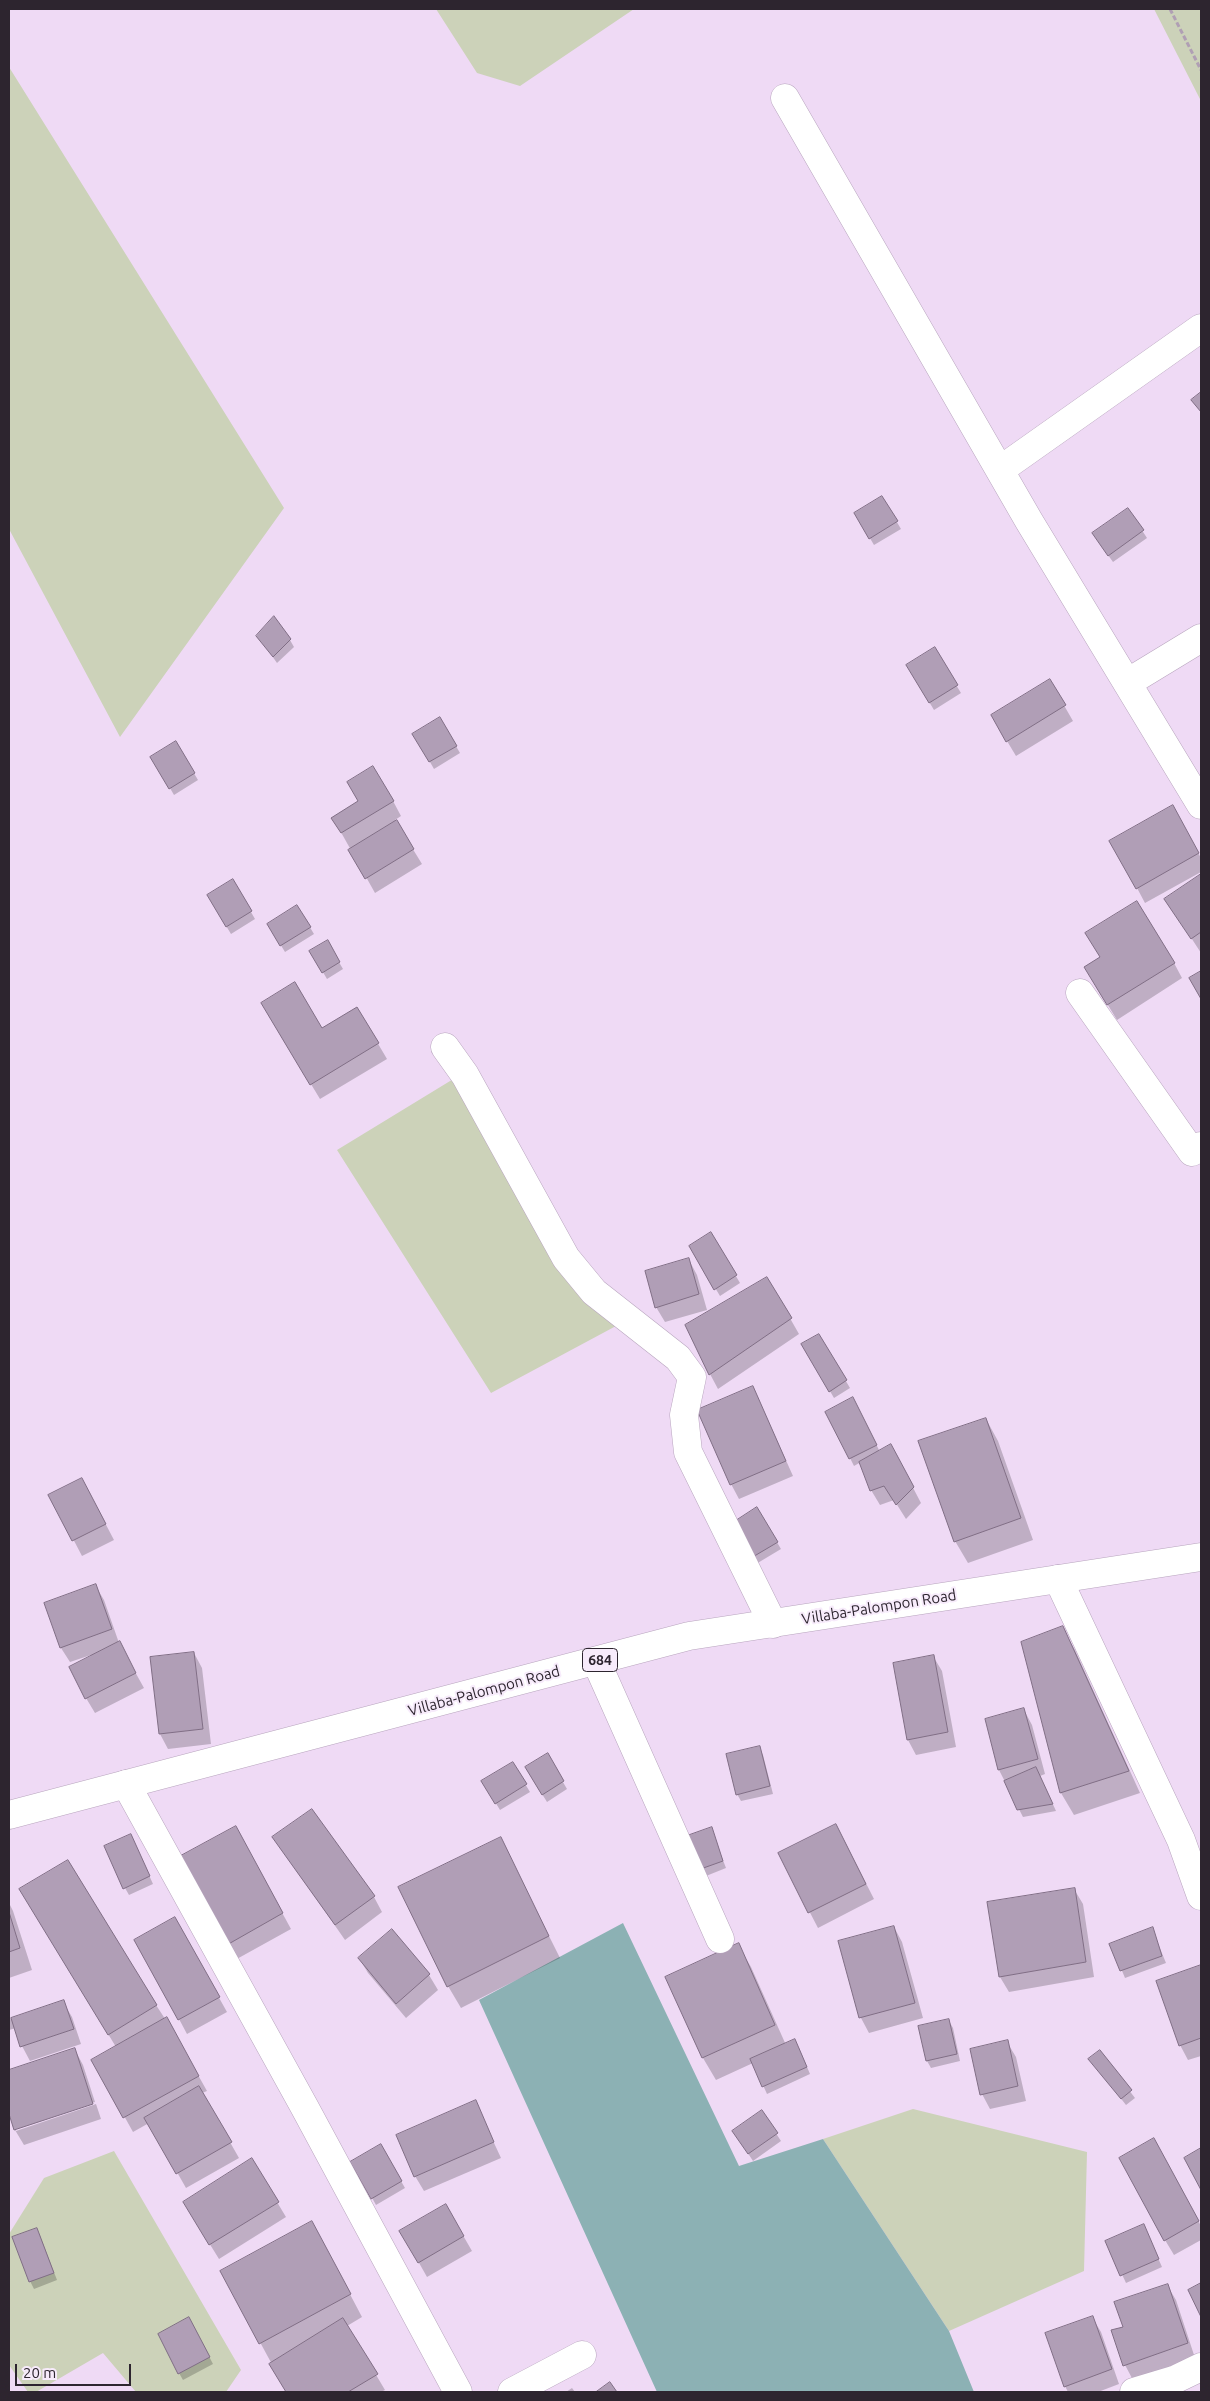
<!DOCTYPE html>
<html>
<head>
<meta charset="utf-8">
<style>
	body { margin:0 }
	#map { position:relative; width:1210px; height:2401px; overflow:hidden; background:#efdaf5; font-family:Ubuntu,sans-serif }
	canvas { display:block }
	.frame { position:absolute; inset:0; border:10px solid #2d252f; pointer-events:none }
	.scale { position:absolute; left:15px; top:2364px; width:116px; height:22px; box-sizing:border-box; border:2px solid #2d252f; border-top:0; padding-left:6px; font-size:15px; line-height:18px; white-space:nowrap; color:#2d252f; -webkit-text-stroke:4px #f7ebfb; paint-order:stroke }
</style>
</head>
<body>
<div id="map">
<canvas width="1210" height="2401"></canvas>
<div class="frame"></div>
<div class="scale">20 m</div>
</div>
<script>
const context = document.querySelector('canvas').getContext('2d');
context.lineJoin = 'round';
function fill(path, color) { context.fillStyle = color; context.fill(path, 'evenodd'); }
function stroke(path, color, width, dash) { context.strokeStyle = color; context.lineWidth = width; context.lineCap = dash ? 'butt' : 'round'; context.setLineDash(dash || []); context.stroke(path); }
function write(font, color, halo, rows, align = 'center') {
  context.font = font + ' Ubuntu,sans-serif'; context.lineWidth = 4; context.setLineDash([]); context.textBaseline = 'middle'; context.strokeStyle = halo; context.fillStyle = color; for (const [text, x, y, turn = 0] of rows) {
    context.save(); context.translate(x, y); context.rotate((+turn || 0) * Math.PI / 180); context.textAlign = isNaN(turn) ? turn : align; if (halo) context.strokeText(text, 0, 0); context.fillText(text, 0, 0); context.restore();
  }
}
fill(new Path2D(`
	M436,9H634L520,86L477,73Z
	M1154,9H1201V101Z
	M9,67L284,508L120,737L9,529Z
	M473,1067L616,1326L491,1393L337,1150Z
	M913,2109L1087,2152L1084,2271L949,2331L823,2139Z
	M114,2151L241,2370L226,2392H136L103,2353L36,2392H28L9,2365V2234L44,2178Z`), '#ccd2b9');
fill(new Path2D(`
	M623,1923L739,2166L823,2139L949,2331L974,2392H657L479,2000Z`), '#8cb1b4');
fill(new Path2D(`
	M882,497L901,529L874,545L855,513Z
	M1128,509L1147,538L1113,562L1098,541Z
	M258,636L290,640L294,647L277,663Z
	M934,649L961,693L934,710L907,665Z
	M1050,681L1073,721L1016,756L992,716Z
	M440,719L460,753L434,769L414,734Z
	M176,743L198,780L174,795L152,757Z
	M393,801L401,816L395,820L422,864L375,893L333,818Z
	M1172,807L1201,858V872L1145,903L1137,888Z
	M1201,875V953L1166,899Z
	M233,881L255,919L231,934L208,896Z
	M297,906L314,934L285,952L268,924Z
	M327,942L343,969L327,979L311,952Z
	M1174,963L1182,978L1117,1020L1094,982Z
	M357,1008L387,1059L320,1099L271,1018L322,1030Z
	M711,1234L740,1283L720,1296L690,1246Z
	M689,1260L697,1275L707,1310L665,1322L656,1307Z
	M767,1278L799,1334L718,1389L710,1374Z
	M819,1336L850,1388L834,1398L803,1345Z
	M753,1387L793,1476L739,1499L731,1484Z
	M857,1406L880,1452L899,1461L921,1503L906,1519L894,1500L880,1505L871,1490L861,1462L854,1466L827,1412Z
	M986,1419L998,1441L1033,1540L968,1563L955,1541Z
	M82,1479L114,1540L82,1556L50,1495Z
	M757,1509L781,1549L756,1564L732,1524Z
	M95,1585L104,1600L119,1643L144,1688L95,1713L86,1698L91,1655L70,1662L61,1648Z
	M1062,1628L1075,1650L1140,1793L1074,1815L1061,1793Z
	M194,1653L202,1668L211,1744L168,1749L160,1734Z
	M933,1656L942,1671L956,1747L916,1755L908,1740Z
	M1024,1710L1032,1725L1045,1774L1040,1776L1056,1811L1023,1817L999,1770L986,1720Z
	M759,1747L763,1755L773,1794L741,1801L737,1794Z
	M547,1755L567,1789L547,1802L526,1768Z
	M513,1764L530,1792L500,1810L483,1782Z
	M711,1829L726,1868L701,1878Z
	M131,1835L153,1884L129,1895L125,1888Z
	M274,1838L374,1897L382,1912L345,1940Z
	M500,1838L560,1958L461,2008L448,1986Z
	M844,1840L874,1899L818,1928L779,1853Z
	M244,1843L291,1929L235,1960L179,1859Z
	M1074,1889L1083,1904L1094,1977L1009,1992L1000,1977Z
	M9,1903L13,1911L32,1970L9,1978Z
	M34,1912L156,2005L175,2034L207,2091L202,2093L239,2158L186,2188L149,2123L133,2132L93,2060L116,2047Z
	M175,1919L227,2012L187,2034L179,2019Z
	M894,1927L902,1942L923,2018L869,2033L861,2018L840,1942Z
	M1152,1929L1166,1963L1125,1978L1111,1944Z
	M392,1930L429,1975L438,1990L406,2018L368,1973L359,1958Z
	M738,1945L751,1967L786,2045L799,2048L810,2074L767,2094L753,2063L716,2080L703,2058L667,1978Z
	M1201,1966V2056L1188,2060L1180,2045L1158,1982Z
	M63,2002L72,2017L81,2044L30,2061L22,2046L16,2028L9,2030V2014L11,2020Z
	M949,2021L953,2028L960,2061L931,2068L927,2061L920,2027Z
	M1007,2042L1016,2057L1026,2101L990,2109L982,2094Z
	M75,2050L83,2065L95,2102L16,2128V2131L96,2104L101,2119L24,2145L15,2130L9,2110V2071Z
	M1100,2052L1135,2098L1126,2105L1090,2059Z
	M475,2102L501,2158L424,2191L415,2176Z
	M762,2112L781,2141L753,2161L738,2138Z
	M381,2146L405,2188L376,2205L352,2162Z
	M1163,2155L1201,2226V2240L1174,2255L1165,2240Z
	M277,2202L286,2217L219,2259L193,2217Z
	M446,2206L472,2251L427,2277L401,2231Z
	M1147,2233L1162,2267L1126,2283L1107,2242Z
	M40,2236L57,2280L34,2289L30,2281Z
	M324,2245L362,2317L347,2326L385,2390L381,2392H287L222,2272Z
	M1167,2285L1176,2300L1195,2358L1133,2380L1125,2365L1124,2327Z
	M1092,2317L1101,2332L1119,2384L1098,2392H1068L1065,2386Z
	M193,2326L213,2364L183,2380L179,2373Z
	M572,2388L575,2392H566Z`), '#0003');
const building = new Path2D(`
	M1201,392V412L1191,400Z
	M882,496L898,521L869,539L854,513Z
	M1128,508L1144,530L1108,556L1092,533Z
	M274,616L291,639L273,657L256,636Z
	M935,647L958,685L929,703L906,665Z
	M1050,679L1066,705L1006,742L991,715Z
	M440,717L457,746L429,762L412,734Z
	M176,741L195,773L169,789L150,757Z
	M373,766L394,801L341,833L331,818L358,801L347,782Z
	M1173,805L1199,853L1136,889L1109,841Z
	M397,820L414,849L365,879L348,850Z
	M1201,874V932L1191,939L1164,899Z
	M233,879L252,911L226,927L207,895Z
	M1137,901L1175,963L1107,1005L1084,967L1100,957L1085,933Z
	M297,905L311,927L280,946L267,924Z
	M328,940L340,962L322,973L309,951Z
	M1201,971V999L1189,978Z
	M295,982L322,1028L357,1007L379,1043L310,1085L261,1003Z
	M711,1232L737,1275L714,1290L689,1246Z
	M689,1258L699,1294L655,1308L645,1271Z
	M767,1277L792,1318L709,1375L685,1325Z
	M819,1334L847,1380L829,1392L801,1344Z
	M753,1386L786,1461L730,1485L697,1410Z
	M853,1397L877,1445L849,1459L825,1412Z
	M986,1418L1021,1518L954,1542L918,1441Z
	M891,1444L914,1487L896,1505L884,1486L870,1491L859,1462Z
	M82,1478L106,1524L72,1541L48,1495Z
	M757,1507L778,1542L751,1558L731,1524Z
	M96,1584L112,1629L60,1648L44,1603Z
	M1063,1626L1129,1771L1060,1793L1021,1642Z
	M120,1641L136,1673L85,1699L69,1667Z
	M194,1652L203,1729L159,1734L150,1657Z
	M934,1655L948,1732L907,1740L893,1663Z
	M1024,1708L1038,1759L998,1770L985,1719Z
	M760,1746L770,1786L736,1795L726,1754Z
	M548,1753L564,1781L542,1795L525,1767Z
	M513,1762L527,1784L495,1804L481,1781Z
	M1036,1767L1053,1804L1017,1810L1004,1781Z
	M312,1809L375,1896L335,1925L272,1837Z
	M836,1824L866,1884L808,1913L778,1853Z
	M236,1826L283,1913L225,1946L177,1858Z
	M712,1827L723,1861L695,1871L684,1837Z
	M131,1834L150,1876L123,1889L104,1846Z
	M501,1837L549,1936L447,1987L398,1887Z
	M68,1860L157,2005L108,2035L19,1889Z
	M1075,1888L1086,1962L999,1977L987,1902Z
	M9,1912L20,1948L9,1952Z
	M175,1917L220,1997L178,2020L134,1940Z
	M894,1926L915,2003L859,2018L838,1941Z
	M1153,1927L1162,1956L1120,1971L1109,1944Z
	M392,1929L430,1974L396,2004L358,1958Z
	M739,1943L775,2025L702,2058L665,1977Z
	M1201,1965V2038L1179,2046L1156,1981Z
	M64,2000L74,2029L20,2047L11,2018Z
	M167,2017L199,2076L123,2118L91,2060Z
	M949,2019L957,2054L926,2061L918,2026Z
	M795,2039L807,2067L762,2087L750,2059Z
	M1008,2040L1018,2086L980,2095L970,2049Z
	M75,2048L93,2104L14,2130L9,2114V2070Z
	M1100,2050L1132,2090L1121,2099L1088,2059Z
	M199,2086L232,2142L176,2174L144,2118Z
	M476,2100L494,2142L414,2177L396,2135Z
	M762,2110L778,2133L748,2154L732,2131Z
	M1154,2138L1199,2221L1164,2241L1119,2158Z
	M381,2144L402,2181L371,2199L350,2162Z
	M1201,2148V2190L1184,2158Z
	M252,2158L279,2202L209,2245L183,2202Z
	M446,2204L464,2236L418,2263L399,2231Z
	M312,2221L351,2294L259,2344L220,2271Z
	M1144,2224L1159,2259L1120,2276L1105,2241Z
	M37,2228L54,2273L29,2282L12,2237Z
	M1201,2283V2317L1188,2290Z
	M1168,2284L1188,2343L1123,2366L1111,2330L1123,2327L1114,2302Z
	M1093,2316L1112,2369L1064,2387L1045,2333Z
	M189,2317L210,2357L178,2374L158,2334Z
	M343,2318L378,2374L348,2392H286L269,2364Z
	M610,2382L617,2392H596Z`);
fill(building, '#b09eb6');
stroke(building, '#806e85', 1);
const minor = new Path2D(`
	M785,98L1029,521L1201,805
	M1000,470L1201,328
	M1127,683L1201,638
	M1080,993L1192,1152L1201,1146
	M445,1047L465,1075L566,1258L594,1292L678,1358L692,1377L684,1415L688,1452L773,1624
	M1058,1579L1181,1840L1201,1896
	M596,1661L720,1939
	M126,1784L305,2108L458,2392
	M512,2392L582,2355
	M1134,2392L1174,2380L1201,2367`);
const primary = new Path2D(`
	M9,1815L689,1636L1201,1557`);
stroke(minor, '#b8a5be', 29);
stroke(primary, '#b8a5be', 29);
stroke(new Path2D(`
	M1170,9L1201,70`), '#b09fb4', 3, [5, 2.5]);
stroke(minor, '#fff', 28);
stroke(primary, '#fff', 28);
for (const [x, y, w] of [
	[600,1660,35]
]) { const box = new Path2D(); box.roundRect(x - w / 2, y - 11.5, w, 23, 4); context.fillStyle = '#f7ebfb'; context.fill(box); stroke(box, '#2d252f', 1); }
write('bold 14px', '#2d252f', null, [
	["684",600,1660]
]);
write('15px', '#2d252f', '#f7ebfb', [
	["Villaba-Palompon Road",879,1607,-9],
	["Villaba-Palompon Road",484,1691,-15]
]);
</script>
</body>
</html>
